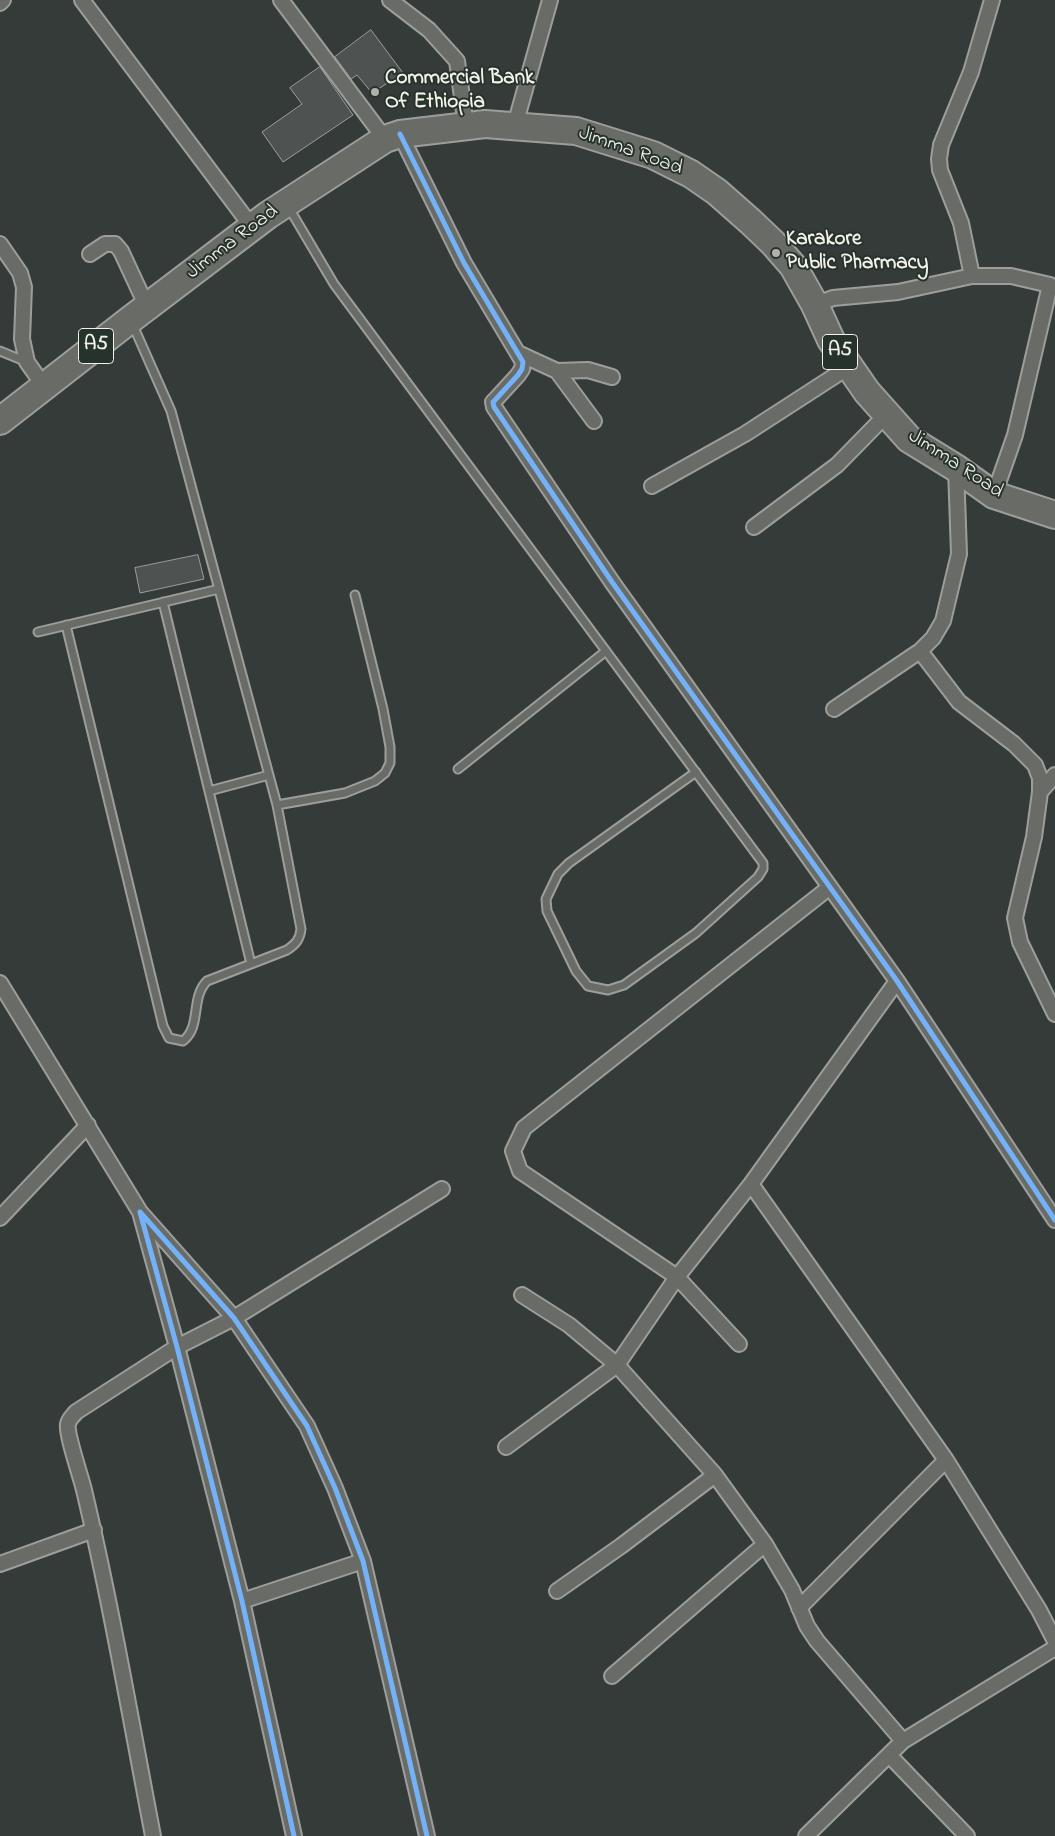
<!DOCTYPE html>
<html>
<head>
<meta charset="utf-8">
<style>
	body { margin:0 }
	canvas { display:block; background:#353b38 }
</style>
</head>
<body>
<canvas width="1055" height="1836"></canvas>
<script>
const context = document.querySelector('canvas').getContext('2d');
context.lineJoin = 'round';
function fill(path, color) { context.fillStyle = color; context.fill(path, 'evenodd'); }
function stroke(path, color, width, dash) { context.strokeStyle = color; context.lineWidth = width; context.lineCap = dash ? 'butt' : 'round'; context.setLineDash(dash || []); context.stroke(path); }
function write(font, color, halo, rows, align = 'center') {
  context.font = font + ' "Indie Flower",sans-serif'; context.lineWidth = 4; context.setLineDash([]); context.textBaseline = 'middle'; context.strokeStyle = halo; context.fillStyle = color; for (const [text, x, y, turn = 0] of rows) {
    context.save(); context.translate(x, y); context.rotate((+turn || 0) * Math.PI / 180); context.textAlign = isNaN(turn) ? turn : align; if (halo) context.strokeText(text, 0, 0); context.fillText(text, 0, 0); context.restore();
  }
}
const building = new Path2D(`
	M371,30L403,73L372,93L357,75L351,79L335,57Z
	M320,67L353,115L283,162L262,132L302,104L290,88Z
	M198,555L204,579L140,593L135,568Z`);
fill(building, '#4e5250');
stroke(building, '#9c9e9b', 1);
const lane = new Path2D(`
	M289,208L334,284L763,863V869L758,877L696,933L624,985L608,990L588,986L576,971L547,911L546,899L558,874L569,863L696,772
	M0,351L27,362
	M163,602L251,964
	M66,625L163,1026L169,1038L183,1041C202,1026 190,998 207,981L287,950C296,944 300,939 301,929L277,805L171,411L132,323
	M38,632L219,589
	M458,769L606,651
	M209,791L269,775
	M277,805L345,793L375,781L385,773L390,763V747L383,709L355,595`);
const street = new Path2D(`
	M82,0L252,227
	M281,0L385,139
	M390,0L429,30L457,61L466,126
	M0,3L3,0
	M515,125L550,0
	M400,134L464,263L523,362L522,369L518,375L496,399L493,402L494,407L612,582L897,981L1055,1220
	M0,244L20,273L24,287L22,339L27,362L44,386
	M90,254L105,244H115L121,251L147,307
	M972,276L961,223L940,170L939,159L941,145L971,72L992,0
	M815,305L833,298L898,292L972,276H1011L1050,285L1015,435L994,495
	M520,354L557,371L588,370L612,377
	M557,371L594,421
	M652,486L745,434L850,366
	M754,527L837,465L886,415
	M920,651L959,702L1014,744L1035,765L1040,778V792L1034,837L1015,918L1020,942L1055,1014
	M834,709L920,651L933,638L943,621L959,554L956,468
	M1040,792L1055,775
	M897,981L751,1184L677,1277L617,1365L715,1475L765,1544L792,1590L807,1626L817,1641L903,1741
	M0,983L140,1212
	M751,1184L946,1460L1039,1610L1055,1641
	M0,1218L88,1125
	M739,1344L677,1277L520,1171L513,1151L524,1128L830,887
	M506,1447L617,1365L569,1325L522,1295
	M0,1564L94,1530
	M557,1591L621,1546L715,1475
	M242,1601L363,1561
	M799,1608L946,1460
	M612,1676L765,1544
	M889,1755L967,1836
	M153,1836C131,1721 111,1604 84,1490C81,1477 66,1434 68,1424C69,1419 73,1416 76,1412L177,1347L234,1318L442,1189
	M294,1836L242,1601L177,1347L140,1212L234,1318L307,1426L335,1488L363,1561L427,1836
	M806,1836L903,1741L1055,1648`);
const highway = new Path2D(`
	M0,421L131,319L268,215L385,139L400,134L485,124L576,131L653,155L691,174L717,192L751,222L773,243L793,266L815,305L831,340L867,392L909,439L956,468L994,495L1055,515`);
stroke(lane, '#9c9e9b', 11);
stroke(street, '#9c9e9b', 18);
stroke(highway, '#9c9e9b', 30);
stroke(lane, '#686b66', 7);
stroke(street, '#686b66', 14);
stroke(highway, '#686b66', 26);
stroke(new Path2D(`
	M400,134L464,263L523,362L522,369L518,375L496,399L493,402L494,407L612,582L897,981L1055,1220
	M294,1836L242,1601L177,1347L140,1212L234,1318L307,1426L335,1488L363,1561L427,1836`), '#73b2f8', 5);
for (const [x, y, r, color] of [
	[375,92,5,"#b1b1aa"],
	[776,253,5,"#b1b1aa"]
]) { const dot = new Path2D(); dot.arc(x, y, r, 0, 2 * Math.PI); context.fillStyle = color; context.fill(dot); stroke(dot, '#26332d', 2); }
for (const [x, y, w] of [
	[96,346,35],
	[840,352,35]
]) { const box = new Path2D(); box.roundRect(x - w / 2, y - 17.5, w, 35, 4); context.fillStyle = '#26332d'; context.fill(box); stroke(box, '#f4f1e8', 1); }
write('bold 20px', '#f4f1e8', null, [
	["A5",96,346],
	["A5",840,352]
]);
write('bold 21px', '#f4f1e8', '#26332d', [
	["Commercial Bank",385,80],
	["Of Ethiopia",385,104],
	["Karakore",786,241],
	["Public Pharmacy",786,265]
], 'left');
write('21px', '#f4f1e8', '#26332d', [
	["Jimma Road",630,152,20],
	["Jimma Road",233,243,-37],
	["Jimma Road",955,465,33]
]);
</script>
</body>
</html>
